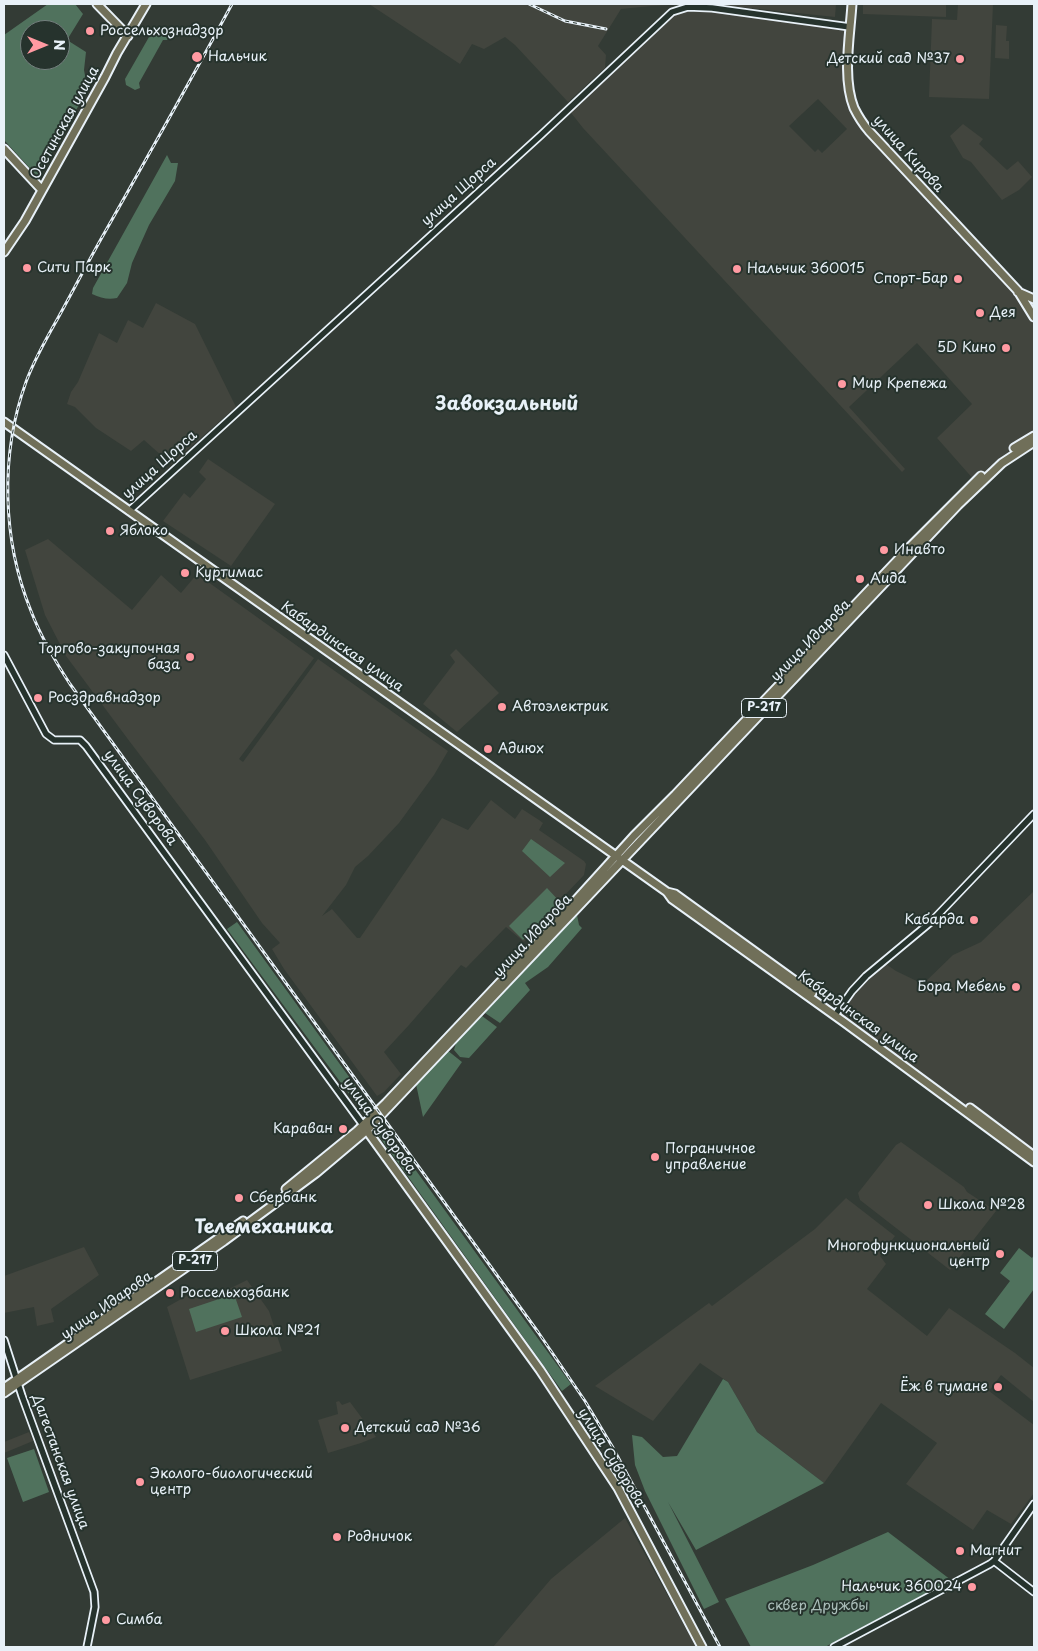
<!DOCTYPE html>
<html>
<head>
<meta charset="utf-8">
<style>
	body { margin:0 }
	#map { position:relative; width:1038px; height:1651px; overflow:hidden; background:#333b35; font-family:"Playpen Sans",sans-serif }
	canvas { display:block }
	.frame { position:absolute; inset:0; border:5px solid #e8f1f8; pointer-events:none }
	.north { position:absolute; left:20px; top:20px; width:50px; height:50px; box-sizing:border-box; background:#26332d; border:1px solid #747f7e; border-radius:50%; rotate:90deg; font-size:14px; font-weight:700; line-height:20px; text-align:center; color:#e8f1f8 }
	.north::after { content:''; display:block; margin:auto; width:18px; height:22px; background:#ff9aa2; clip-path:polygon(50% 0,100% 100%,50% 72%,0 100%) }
</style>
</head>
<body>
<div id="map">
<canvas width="1038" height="1651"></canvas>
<div class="frame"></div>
<div class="north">N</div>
</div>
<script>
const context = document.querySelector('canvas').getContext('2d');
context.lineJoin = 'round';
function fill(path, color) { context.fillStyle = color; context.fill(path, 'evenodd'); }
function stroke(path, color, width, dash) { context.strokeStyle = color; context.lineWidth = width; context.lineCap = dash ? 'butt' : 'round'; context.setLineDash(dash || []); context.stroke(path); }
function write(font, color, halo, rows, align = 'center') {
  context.font = font + ' "Playpen Sans",sans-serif'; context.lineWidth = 4; context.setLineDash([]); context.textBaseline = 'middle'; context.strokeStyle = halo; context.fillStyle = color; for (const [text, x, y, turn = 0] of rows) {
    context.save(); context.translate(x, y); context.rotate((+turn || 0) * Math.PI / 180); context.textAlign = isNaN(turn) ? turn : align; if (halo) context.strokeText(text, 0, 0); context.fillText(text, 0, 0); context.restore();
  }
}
fill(new Path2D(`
	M369,4H691L651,6L621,9L598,46L606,55L605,68L568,102L515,45L505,37L484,49L472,44L460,64Z
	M712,4H836L835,17Z
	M863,4H946V17L863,14Z
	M958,4H993L989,99L929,97L932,19L957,20Z
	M688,7L850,27L848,74L857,114L1018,291L1034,317V436L1003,456L975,481L937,438L972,404L917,343L849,407L905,469L902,472L583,128L568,109L665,17ZM818,99L847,129L822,153L818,149L815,152L789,126Z
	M996,25L1007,26L1006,41H1009V59L995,58Z
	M963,124L983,139L979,144L1007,170L1018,161L1032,177L1019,190L1002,200L971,162L963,158L950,136Z
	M156,303L195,324L236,407L171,464L144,440L131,451L96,428L75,407L67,404L71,392L78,382L99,333L117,343L128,320L143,328Z
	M208,459L275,504L231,566L163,521L184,493L190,498L206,479L199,472Z
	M48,539L132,610L161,575L181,593L197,574L314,658L239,759L243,762L318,659L448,751L434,775L399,823L368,856L355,867L346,885L322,916L332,909L357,938H360L442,818L468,830L491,800L515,819L522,809L539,820L543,823L539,830L584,861L586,864L584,875L564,896L566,898L561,903L524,942L506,927L466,968L461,965L409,1025L384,1052L401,1074L384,1092L377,1096L284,969L272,949L280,943L262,923L205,840L130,742L66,656L45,615L25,550Z
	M456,649L499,693L457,732L423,704L455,662L450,655Z
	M1034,891V1156L838,1011L843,1002L883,962L896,971L923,984L953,955L981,942Z
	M901,1142L964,1187L967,1192L996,1211L950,1270L860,1200L858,1193L896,1145Z
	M846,1198L895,1236L880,1256L886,1264L867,1289L927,1336L949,1308L1015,1353L1034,1368V1402L1001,1375L989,1391L1034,1425V1493L1011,1524L987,1510L973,1530L906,1484L937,1443L881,1403L824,1483L757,1432L728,1382L700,1363L653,1421L595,1386L709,1303L712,1306L815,1229Z
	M84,1247L99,1275L51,1309L54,1322L37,1326L34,1307L4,1313V1276Z
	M247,1280L269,1311L282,1351L190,1380L167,1307L199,1289L202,1291L208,1290L210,1294L229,1289Z
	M339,1401L342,1405L350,1402L376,1437L361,1443L328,1453L318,1420L338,1414L336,1402Z
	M29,1432L33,1441L4,1453V1442Z
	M625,1518L696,1647H493L551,1579Z`), '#42453e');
fill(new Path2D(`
	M48,4H75L83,14L67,40L86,52L84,70L86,81L91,84L38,177L4,140V35ZM30,30H60V60H30Z
	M158,28L168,33L169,37L167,40H163L139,83L140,88L135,90L126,85L125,79L153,30Z
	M167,155L171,163H178L175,181L149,225L132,263L127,283L117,298C108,300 101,298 92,294L93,288Z
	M531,839L565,863L550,877L522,851Z
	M547,888L560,902L523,940L509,926Z
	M577,915L579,925L582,928L548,967L525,983L530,990L500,1023L485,1013Z
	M237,922L368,1103L361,1110L227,929Z
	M482,1016L497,1027L469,1058L460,1057L454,1050L456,1043L464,1033Z
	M447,1050L462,1062L423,1117L416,1084Z
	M380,1121L571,1384L562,1391L376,1132L375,1125Z
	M1019,1248L1032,1258L1034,1255V1289L1004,1329L985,1314L1010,1281L1000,1273Z
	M234,1294L242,1317L196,1332L189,1309Z
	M723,1379L728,1382L757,1432L824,1483L696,1550L668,1502L719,1602L704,1609L645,1491L635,1465L632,1435L642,1437L663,1457L677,1456Z
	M34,1449L49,1492L23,1502L7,1458Z
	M888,1532L951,1580L825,1647H751L725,1599L813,1565Z`), '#50725d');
const minor = new Path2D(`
	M129,511L541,135L672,12L688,7L712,8L850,27
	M4,655L46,734L54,740H80L86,746L363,1125
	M835,1015L852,991L866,976L932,921L1034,814
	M4,1340L22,1396L94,1592L95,1607L87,1647
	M994,1561L1034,1592
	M834,1647L990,1564L994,1561L1034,1504`);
const major = new Path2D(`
	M97,4L128,36
	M852,4C850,36 842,78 854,108C858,116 863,124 869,131L1018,291L1034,317
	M4,149L42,190
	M4,252L25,221L105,77L117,53L146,4
	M1018,292L1034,299
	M4,422L667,892L672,899L844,1022L1034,1162
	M1014,448L1034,436
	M667,892L675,894L812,993
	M970,1108L1034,1156
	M365,1128L540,1370L618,1488L702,1647
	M286,1189L357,1131L386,1103L538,942L634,836L675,795L910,547L981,476
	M4,1388L243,1221
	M4,1393L224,1241L316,1173L367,1130L958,505L1002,463L1034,442`);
stroke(minor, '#e8f1f8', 9);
stroke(major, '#e8f1f8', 11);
stroke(minor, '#26332d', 5.5);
stroke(major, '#706f59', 7);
const rail = new Path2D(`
	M232,4C191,80 148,156 105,232C89,260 74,289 58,318C46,339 34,360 26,382C0,454 2,540 31,611C41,637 55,661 70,684L538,1332L585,1401L612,1446L720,1647
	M529,4L565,21L606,29`);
stroke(rail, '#e8f1f8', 3);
stroke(rail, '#26332d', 1, [4]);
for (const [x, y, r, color] of [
	[90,31,5,"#ff9aa2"],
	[197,57,6,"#ff9aa2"],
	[960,59,5,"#ff9aa2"],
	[27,268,5,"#ff9aa2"],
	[737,269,5,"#ff9aa2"],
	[958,279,5,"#ff9aa2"],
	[980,313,5,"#ff9aa2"],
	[1006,348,5,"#ff9aa2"],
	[842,384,5,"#ff9aa2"],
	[110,531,5,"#ff9aa2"],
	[884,550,5,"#ff9aa2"],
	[185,573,5,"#ff9aa2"],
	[860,579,5,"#ff9aa2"],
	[190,657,5,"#ff9aa2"],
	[38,698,5,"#ff9aa2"],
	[502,707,5,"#ff9aa2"],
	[488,749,5,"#ff9aa2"],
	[974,920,5,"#ff9aa2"],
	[1016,987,5,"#ff9aa2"],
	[343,1129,5,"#ff9aa2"],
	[655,1157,5,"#ff9aa2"],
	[239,1198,5,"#ff9aa2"],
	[928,1205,5,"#ff9aa2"],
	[1000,1254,5,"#ff9aa2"],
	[170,1293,5,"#ff9aa2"],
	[225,1331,5,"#ff9aa2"],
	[998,1387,5,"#ff9aa2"],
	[345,1428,5,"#ff9aa2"],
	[140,1482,5,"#ff9aa2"],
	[337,1537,5,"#ff9aa2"],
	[960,1551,5,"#ff9aa2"],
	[972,1587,5,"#ff9aa2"],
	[106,1620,5,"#ff9aa2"]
]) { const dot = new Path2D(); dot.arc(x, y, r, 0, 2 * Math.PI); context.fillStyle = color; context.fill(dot); stroke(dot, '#26332d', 2); }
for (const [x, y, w] of [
	[764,708,45],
	[195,1261,45]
]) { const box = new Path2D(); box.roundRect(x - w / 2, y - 9.5, w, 19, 4); context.fillStyle = '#26332d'; context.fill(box); stroke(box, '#e8f1f8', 1); }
write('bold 12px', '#e8f1f8', null, [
	["Р-217",764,708],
	["Р-217",195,1261]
]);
write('14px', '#e8f1f8', '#26332d', [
	["Россельхознадзор",100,31],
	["Нальчик",208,57],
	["Детский сад №37",950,59,"right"],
	["Сити Парк",37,268],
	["Нальчик 360015",747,269],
	["Спорт-Бар",948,279,"right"],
	["Дея",990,313],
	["5D Кино",996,348,"right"],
	["Мир Крепежа",852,384],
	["Яблоко",120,531],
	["Инавто",894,550],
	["Куртимас",195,573],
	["Аида",870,579],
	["Торгово-закупочная",180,649,"right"],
	["база",180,665,"right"],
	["Росздравнадзор",48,698],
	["Автоэлектрик",512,707],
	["Адиюх",498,749],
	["Кабарда",964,920,"right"],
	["Бора Мебель",1006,987,"right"],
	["Караван",333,1129,"right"],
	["Пограничное",665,1149],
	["управление",665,1165],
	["Сбербанк",249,1198],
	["Школа №28",938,1205],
	["Многофункциональный",990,1246,"right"],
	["центр",990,1262,"right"],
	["Россельхозбанк",180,1293],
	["Школа №21",235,1331],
	["Ёж в тумане",988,1387,"right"],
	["Детский сад №36",355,1428],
	["Эколого-биологический",150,1474],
	["центр",150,1490],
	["Родничок",347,1537],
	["Магнит",970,1551],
	["Нальчик 360024",962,1587,"right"],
	["Симба",116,1620]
], 'left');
write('14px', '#e8f1f8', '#26332d', [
	["Осетинская улица",65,123,-61],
	["улица Кирова",908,154,48],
	["улица Щорса",459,192,-42],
	["улица Щорса",160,465,-42],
	["улица Идарова",811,641,-46],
	["Кабардинская улица",342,647,35],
	["улица Суворова",140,798,54],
	["улица Идарова",533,936,-47],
	["Кабардинская улица",858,1017,36],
	["улица Суворова",379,1126,54],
	["улица Идарова",107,1306,-35],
	["улица Суворова",611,1458,58],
	["Дагестанская улица",60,1462,70]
]);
write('14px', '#abbeba', '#26332d', [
	["сквер Дружбы",818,1606]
]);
write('bold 19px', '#e8f1f8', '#26332d', [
	["Завокзальный",507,405],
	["Телемеханика",264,1228]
]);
</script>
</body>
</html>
